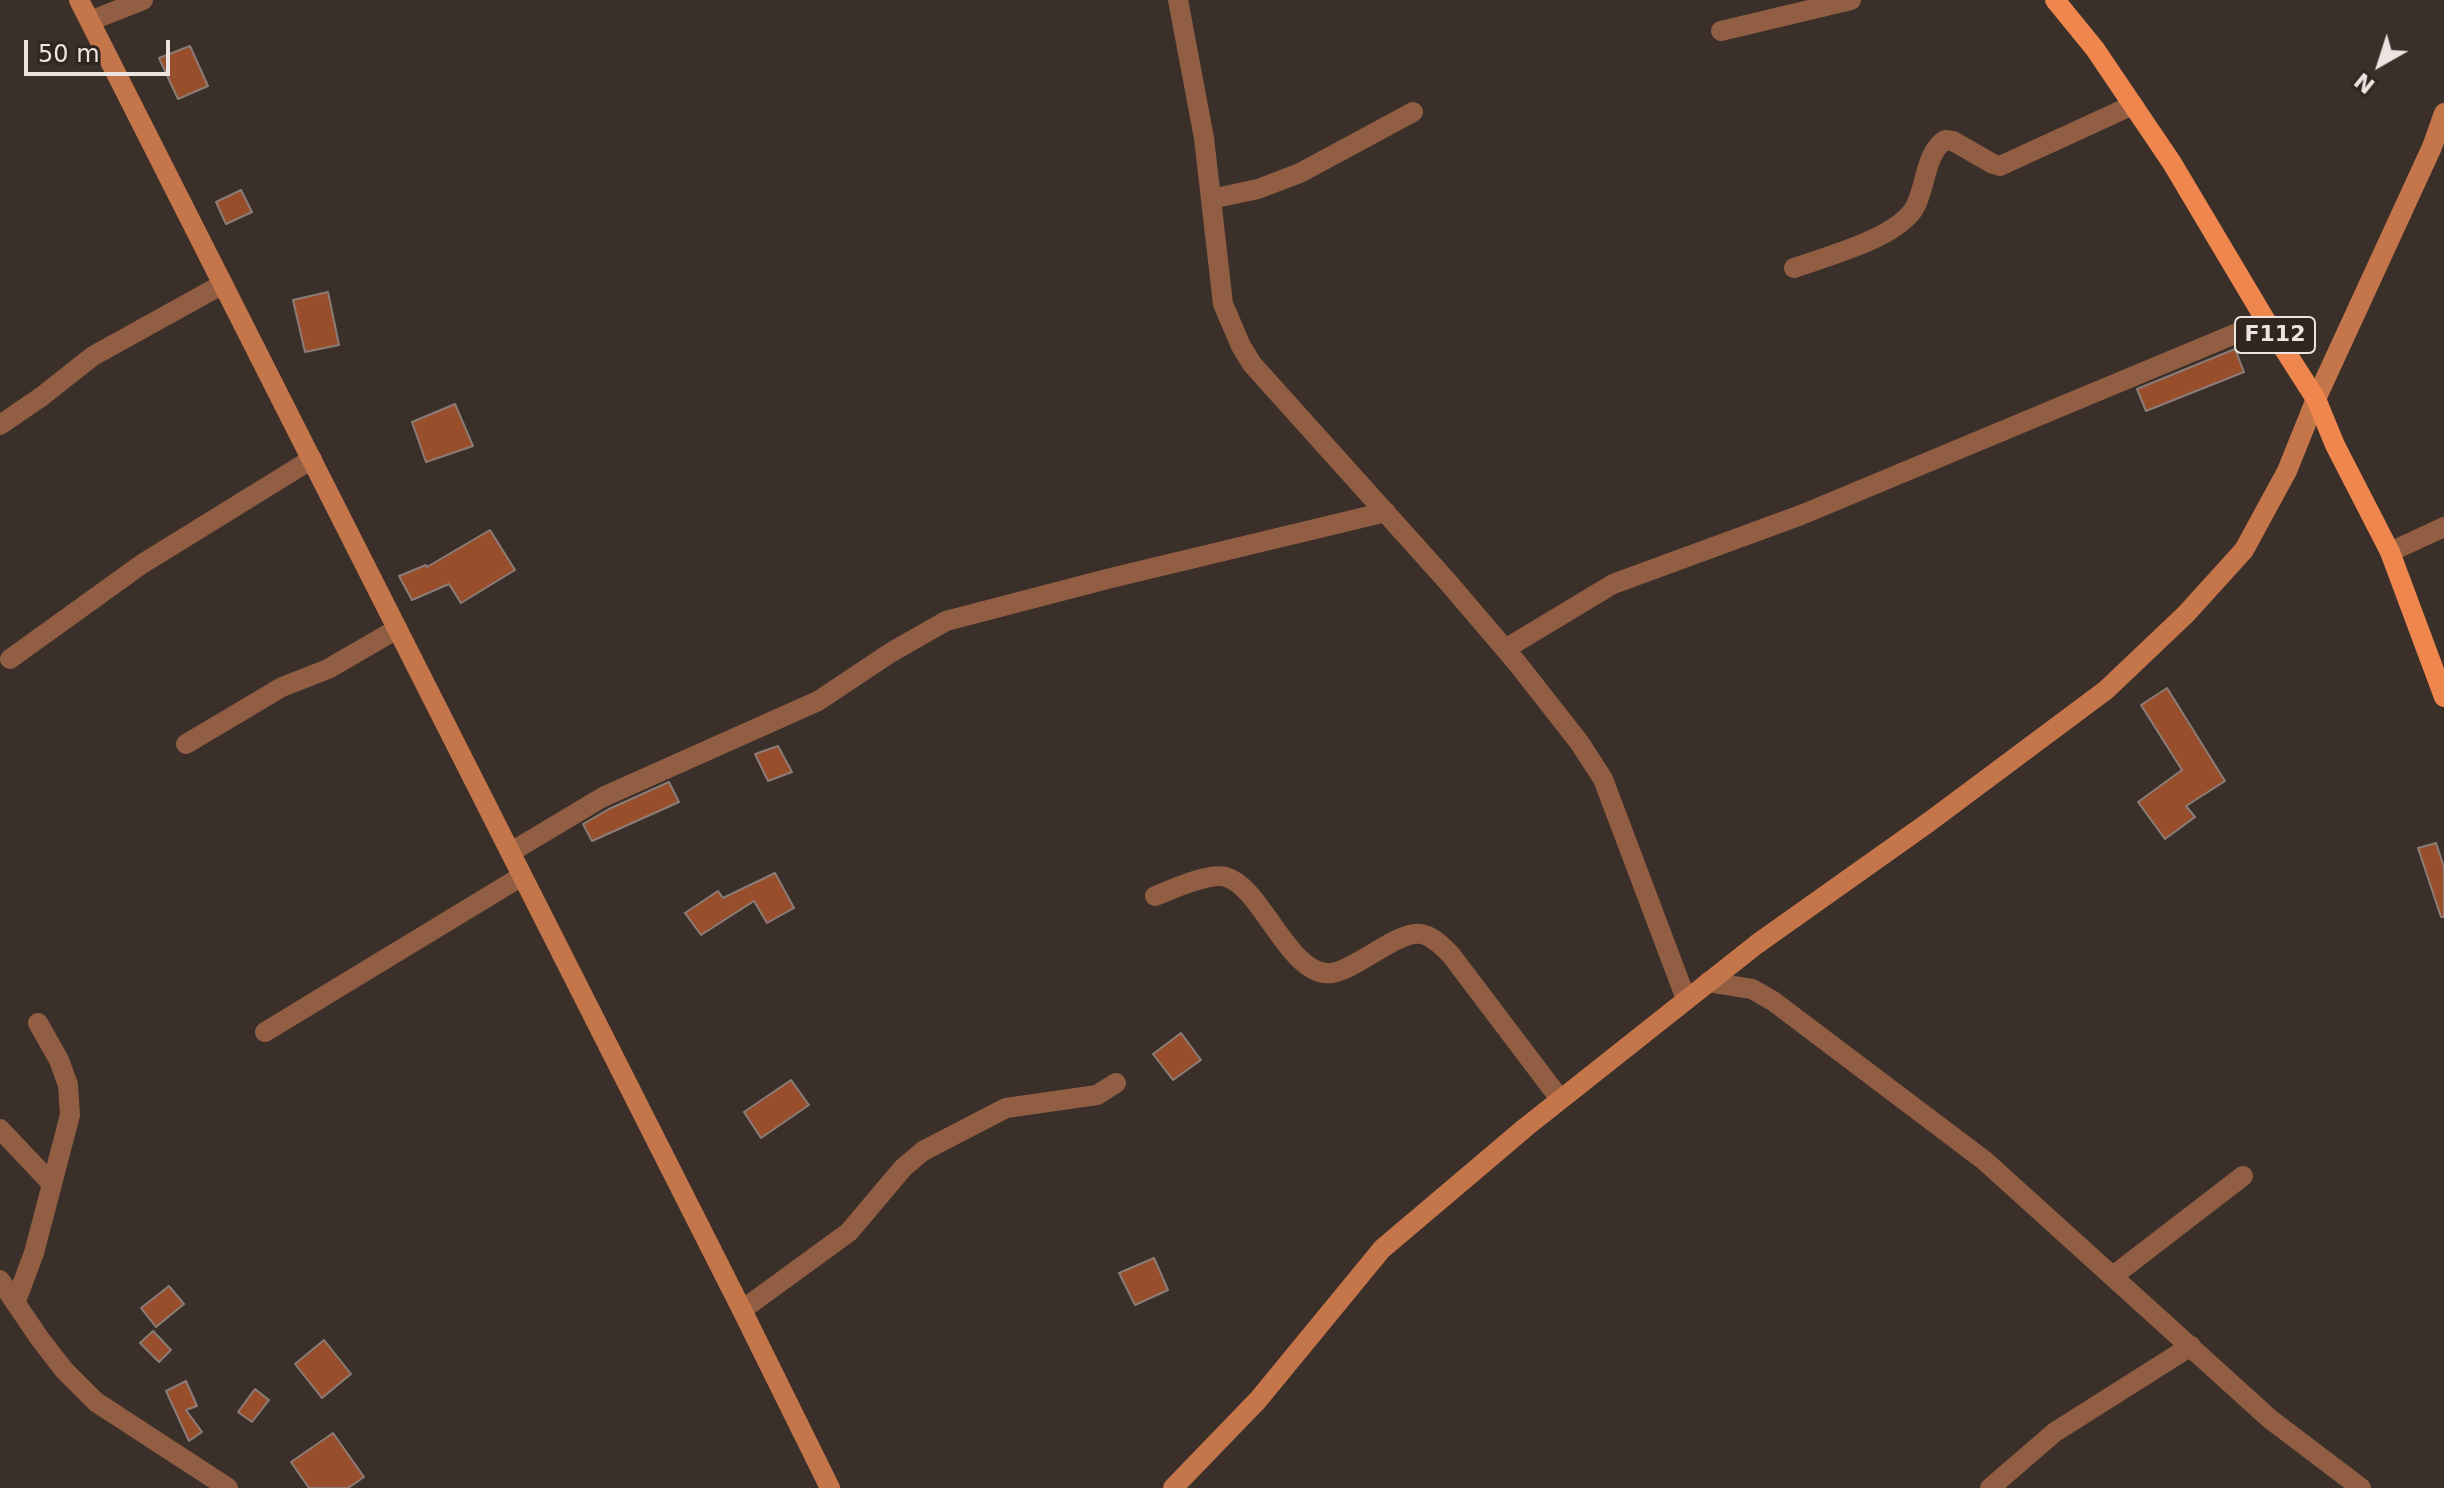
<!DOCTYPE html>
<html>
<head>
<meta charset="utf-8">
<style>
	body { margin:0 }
	#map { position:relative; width:2444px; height:1488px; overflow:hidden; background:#3b2f29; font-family:"DejaVu Sans",sans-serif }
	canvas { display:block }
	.north { position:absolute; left:2340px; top:24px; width:80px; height:80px; -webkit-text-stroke:6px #312520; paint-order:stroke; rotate:219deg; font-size:22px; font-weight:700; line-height:32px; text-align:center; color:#ece4e0 }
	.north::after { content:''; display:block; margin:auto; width:28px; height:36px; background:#ece4e0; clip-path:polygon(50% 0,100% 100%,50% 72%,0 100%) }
	.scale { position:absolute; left:24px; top:40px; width:146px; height:36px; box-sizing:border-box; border:4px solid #ece4e0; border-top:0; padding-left:10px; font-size:24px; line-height:28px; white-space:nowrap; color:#ece4e0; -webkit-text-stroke:6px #312520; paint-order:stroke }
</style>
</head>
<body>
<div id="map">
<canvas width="2444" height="1488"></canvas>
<div class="north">N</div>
<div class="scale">50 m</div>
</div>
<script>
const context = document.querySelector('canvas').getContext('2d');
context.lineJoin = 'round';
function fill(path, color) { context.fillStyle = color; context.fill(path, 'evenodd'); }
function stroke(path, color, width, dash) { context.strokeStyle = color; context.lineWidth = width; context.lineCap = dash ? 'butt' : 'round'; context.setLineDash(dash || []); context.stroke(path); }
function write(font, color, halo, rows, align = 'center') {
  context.font = font + ' "DejaVu Sans",sans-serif'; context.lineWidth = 7; context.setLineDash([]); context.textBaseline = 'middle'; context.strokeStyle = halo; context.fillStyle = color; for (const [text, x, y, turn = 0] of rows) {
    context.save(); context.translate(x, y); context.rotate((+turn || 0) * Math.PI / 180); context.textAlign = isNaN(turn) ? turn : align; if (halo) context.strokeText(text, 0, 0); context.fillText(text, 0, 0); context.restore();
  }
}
const building = new Path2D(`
	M190,46L208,86L178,99L159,58Z
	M241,190L252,212L226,224L216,202Z
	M328,292L339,345L305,352L293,300Z
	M2235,349L2244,372L2146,411L2137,389Z
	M455,404L473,446L426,462L412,422Z
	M490,530L515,570L461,603L449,584L412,600L399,576L426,565L427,567Z
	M2167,688L2225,781L2186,806L2195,817L2165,839L2138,802L2182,770L2141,705Z
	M778,746L792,772L768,781L755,754Z
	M669,782L679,802L592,841L583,824L609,809Z
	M2436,843L2444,867V917H2441L2418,848Z
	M775,873L794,908L767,923L754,901L701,935L685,913L718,891L723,898Z
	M1181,1033L1201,1060L1173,1080L1153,1054Z
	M791,1080L809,1105L761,1138L744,1112Z
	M1154,1258L1168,1290L1135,1305L1119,1273Z
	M169,1286L184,1304L156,1327L141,1308Z
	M153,1331L171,1350L159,1362L140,1343Z
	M324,1340L351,1374L322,1398L295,1364Z
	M186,1381L197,1406L186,1410L202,1432L189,1441L166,1391Z
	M255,1389L269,1400L252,1422L238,1412Z
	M333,1433L364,1477L348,1488H309L291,1462Z`);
fill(building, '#984d2b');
stroke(building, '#8b7c76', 2);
stroke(new Path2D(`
	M1178,0L1204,138L1223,304L1241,346L1252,364L1447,581L1517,663L1579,742L1603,779L1686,999
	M90,21L143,0
	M1721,31L1851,0
	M1211,199L1258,189L1300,173L1413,112
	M1794,268C1827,256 1898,238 1915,207C1926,187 1925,153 1945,140L1953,141L1993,164L2000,166L2133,105
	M0,425L41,397L93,356L223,284
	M2390,552L2444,527
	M1505,649L1613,584L1801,515L2266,321
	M10,659L142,564L312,459
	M186,744L282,687L328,669L397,629
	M511,852L603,797L818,701L890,653L946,621L1111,578L1386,512
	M1155,896C1171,890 1209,872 1226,877C1262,887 1290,979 1332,973C1358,969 1398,930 1421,934C1433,936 1443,947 1451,955L1560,1099
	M1708,982L1752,989L1773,1001L1985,1161L2270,1419L2361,1488
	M265,1032L522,876
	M0,1129L52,1184
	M2113,1276L2243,1176
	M0,1280L40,1339L64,1370L96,1402L228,1488
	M16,1301L34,1253L70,1115L68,1085L59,1060L38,1023
	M742,1310L849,1232L903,1168L923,1151L1006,1108L1097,1095L1116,1083
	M1990,1488L2055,1432L2191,1346`), '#915e44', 20);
stroke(new Path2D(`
	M79,0L742,1310L830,1488
	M1173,1488L1258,1400L1382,1249L1526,1127L1757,944L1929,822L2106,690L2186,614L2244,550L2287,471L2316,399L2432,147L2444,113`), '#c5754a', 20);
stroke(new Path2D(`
	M2055,0L2095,49L2172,163L2266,321L2316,399L2335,445L2390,552L2444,697`), '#ee864d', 20);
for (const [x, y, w] of [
	[2275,335,80]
]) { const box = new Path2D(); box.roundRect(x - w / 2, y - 18, w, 36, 6); context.fillStyle = '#312520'; context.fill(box); stroke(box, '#ece4e0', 2); }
write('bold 22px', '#ece4e0', null, [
	["F112",2275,335]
]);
</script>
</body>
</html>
